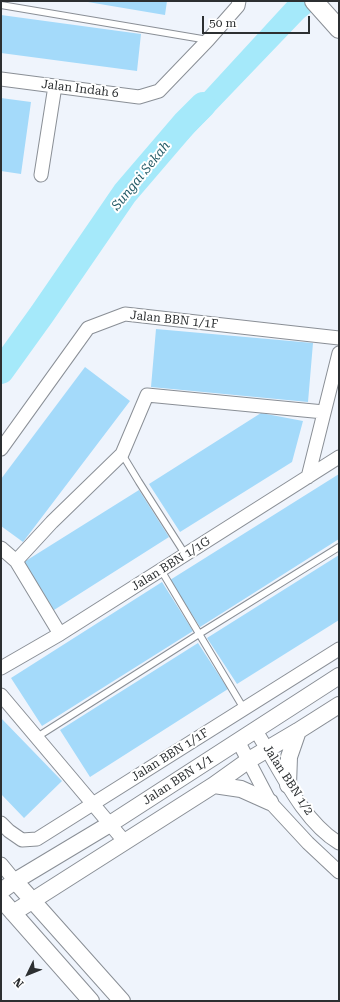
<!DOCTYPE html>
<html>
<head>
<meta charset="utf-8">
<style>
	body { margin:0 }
	#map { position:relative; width:340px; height:1002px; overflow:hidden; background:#eff4fc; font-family:"Roboto Serif",serif }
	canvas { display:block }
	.frame { position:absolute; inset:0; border:2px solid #2c2f31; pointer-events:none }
	.north { position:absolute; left:8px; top:954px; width:40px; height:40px; -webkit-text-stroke:3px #fff; paint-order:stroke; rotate:227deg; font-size:11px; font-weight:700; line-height:16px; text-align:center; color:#2c2f31 }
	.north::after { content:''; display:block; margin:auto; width:14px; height:18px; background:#2c2f31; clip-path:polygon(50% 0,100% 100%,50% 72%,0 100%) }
	.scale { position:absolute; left:202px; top:16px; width:108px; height:18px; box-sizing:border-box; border:2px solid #2c2f31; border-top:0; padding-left:5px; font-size:12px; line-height:14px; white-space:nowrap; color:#2c2f31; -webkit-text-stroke:3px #fff; paint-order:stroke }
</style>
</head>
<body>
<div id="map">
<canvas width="340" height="1002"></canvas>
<div class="frame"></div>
<div class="north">N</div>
<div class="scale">50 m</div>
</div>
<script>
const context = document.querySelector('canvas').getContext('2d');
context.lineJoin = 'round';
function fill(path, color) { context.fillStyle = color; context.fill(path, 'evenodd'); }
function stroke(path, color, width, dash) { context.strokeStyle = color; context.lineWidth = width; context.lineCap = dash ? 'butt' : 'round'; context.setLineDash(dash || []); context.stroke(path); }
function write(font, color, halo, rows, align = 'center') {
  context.font = font + ' "Roboto Serif",serif'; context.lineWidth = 4; context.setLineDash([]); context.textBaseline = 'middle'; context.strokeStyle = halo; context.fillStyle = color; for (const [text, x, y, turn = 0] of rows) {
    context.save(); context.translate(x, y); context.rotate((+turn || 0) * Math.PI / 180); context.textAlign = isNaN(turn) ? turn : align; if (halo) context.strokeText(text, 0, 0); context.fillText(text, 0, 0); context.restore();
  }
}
fill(new Path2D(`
	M288,1H325L304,18L186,141L173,126Z`), '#a5e9fa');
stroke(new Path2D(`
	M1,371L42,314L125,193L185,123L203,105`), '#a5e9fa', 26);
fill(new Path2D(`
	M82,1H167L165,15Z
	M1,15L141,34L137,71L1,53Z
	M1,98L31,102L21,174L1,171Z
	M156,329L313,343L308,402L151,387Z
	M85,367L130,401L23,542L1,526V479Z
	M261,413L303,421L292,462L180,532L149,484Z
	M339,474V539L200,627L170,580Z
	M139,490L169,537L54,610L24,562Z
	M339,555V620L237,684L207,638Z
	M162,582L193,631L42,726L11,678Z
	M198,643L228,689L90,777L60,730Z
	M1,718L62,781L24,818L1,794Z`), '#a4dafa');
const service = new Path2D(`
	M1,5L208,40
	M122,454L139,482L185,554
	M161,570L244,709
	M37,737L199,634L339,547`);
const minor = new Path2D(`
	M1,79L139,97L159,91L208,40L238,6L239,1
	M41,175L55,86
	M1,449L88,328L125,314L339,338
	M308,477L339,353
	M1,548L16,561L60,634
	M16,561L52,522L122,454L147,395L324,412
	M1,668L60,634L339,457
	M1,695L125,842
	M256,731C279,767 301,820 339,843
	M238,741L270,802L308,843L339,872
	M1,823L9,831L22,840L37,839L339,649
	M1,864L15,881`);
const tertiary = new Path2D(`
	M214,785L241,789L270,802
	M288,785L289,757L298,731
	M15,881L122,1001
	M1,891L15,881L110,824L339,676
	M1,899L91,1001
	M13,913L214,785L249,760L298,731L339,705`);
const secondary = new Path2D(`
	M314,1L339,29`);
stroke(service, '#8a8f96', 8);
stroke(minor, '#8a8f96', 15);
stroke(tertiary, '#8a8f96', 18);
stroke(secondary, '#8a8f96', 20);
stroke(service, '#fff', 6);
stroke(minor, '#fff', 13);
stroke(tertiary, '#fff', 16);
stroke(secondary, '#fff', 18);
write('12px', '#2c2f31', '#fff', [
	["Jalan Indah 6",80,89,7],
	["Jalan BBN 1/1F",174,320,6],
	["Jalan BBN 1/1G",171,564,-32],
	["Jalan BBN 1/1F",170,755,-32],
	["Jalan BBN 1/1",178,780,-33],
	["Jalan BBN 1/2",288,780,57]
]);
write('italic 13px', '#255b67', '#fff', [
	["Sungai Sekah",141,176,-51]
]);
</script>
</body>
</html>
